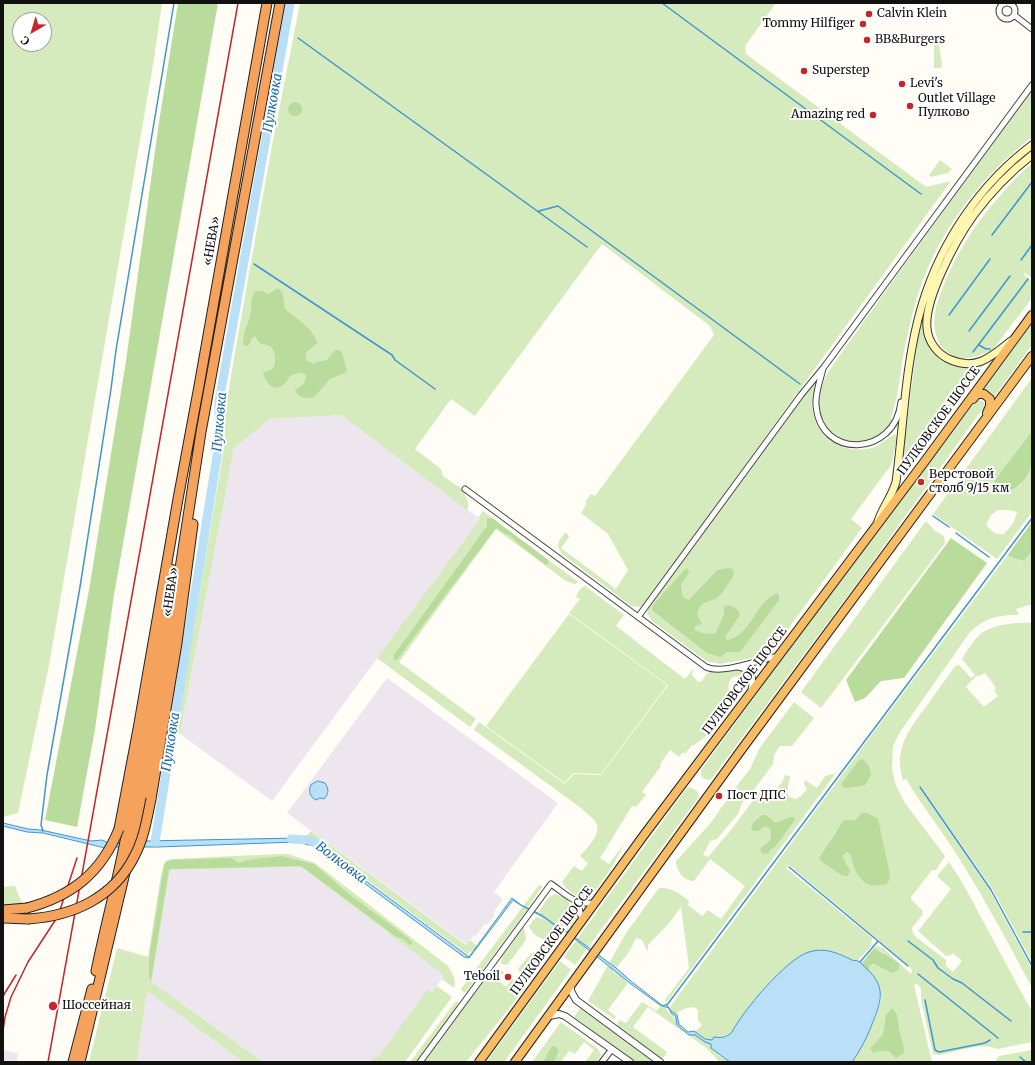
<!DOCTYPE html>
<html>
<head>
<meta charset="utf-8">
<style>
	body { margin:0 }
	#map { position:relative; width:1035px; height:1065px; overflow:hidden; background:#fffdf5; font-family:Merriweather,serif }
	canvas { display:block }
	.frame { position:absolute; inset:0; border:4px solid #111; pointer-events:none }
	.north { position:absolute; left:12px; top:12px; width:40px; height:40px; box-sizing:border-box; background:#fff; border:1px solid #a0a0a0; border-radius:50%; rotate:218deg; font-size:11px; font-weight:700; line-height:16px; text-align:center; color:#111 }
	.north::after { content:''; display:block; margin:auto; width:14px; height:18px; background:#c4262e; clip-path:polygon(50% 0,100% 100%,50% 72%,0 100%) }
</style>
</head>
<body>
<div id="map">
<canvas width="1035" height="1065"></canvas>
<div class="frame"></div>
<div class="north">С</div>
</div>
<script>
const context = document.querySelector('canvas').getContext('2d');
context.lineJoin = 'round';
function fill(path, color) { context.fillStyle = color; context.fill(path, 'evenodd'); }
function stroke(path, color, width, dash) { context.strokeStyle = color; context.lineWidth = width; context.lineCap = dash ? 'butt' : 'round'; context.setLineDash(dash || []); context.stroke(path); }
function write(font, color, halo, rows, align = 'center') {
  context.font = font + ' Merriweather,serif'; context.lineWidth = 4; context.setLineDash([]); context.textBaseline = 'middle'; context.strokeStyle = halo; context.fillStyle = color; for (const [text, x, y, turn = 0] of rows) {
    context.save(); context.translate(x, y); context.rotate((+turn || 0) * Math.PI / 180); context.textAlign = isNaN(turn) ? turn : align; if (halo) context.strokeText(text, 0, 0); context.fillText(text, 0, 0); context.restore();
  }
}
fill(new Path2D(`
	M341,415L480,519L272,801L180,734L234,448L270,419Z
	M387,678L558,803L494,892L503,899L493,913L495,915L487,925L485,924L476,936L474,935L467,945L287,813Z
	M301,867L445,975L381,1062H263L152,982L170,870Z
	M147,991L243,1062H137Z
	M3,1050L18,1053L17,1062H3Z`), '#eee6ef');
fill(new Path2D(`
	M3,3H162L154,59L49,665L18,813L3,817ZM20,20H44V44H20Z
	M300,3H776L745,46L746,54L926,187L951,181L643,606L638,607L631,606L562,554L558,547L559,541L565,533H567L569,537L561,548L616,589L628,570L608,534L581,513L587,503L585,502L591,494L595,496L714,335L710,326L602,244L475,416L451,399L415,449L441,469L443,476L465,491C464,498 471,503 467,510L341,415L270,419L234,448L180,734L176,733L225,441L224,418L235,352L270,156Z
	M936,36L938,38L942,64L941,68H934V39Z
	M1032,90V137C984,174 945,223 923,280C915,301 910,324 905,347C900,371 899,395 891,418C891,421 891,425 889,427C888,429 884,431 882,433C879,435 876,439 872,440C849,449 817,430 818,404C818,392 823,383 828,372L895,278Z
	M1032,149V151L1022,160L965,224L924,319C923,326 923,334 926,341C933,355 951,368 967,368C973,368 978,366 983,365L900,478L918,337C932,262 973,198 1032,149Z
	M940,160L952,169L948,173L931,177L929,175Z
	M1032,163V278L1025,273L1024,275L1032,281C1032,286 1033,292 1032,296C1031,302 1013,322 1009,328C1004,334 996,348 990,351C982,355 969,359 960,358C940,356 931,330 935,313C936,304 940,296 943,287C962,238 994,198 1032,163Z
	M1032,322V345L994,397L991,393L983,389Z
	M816,378L817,379C815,388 811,398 812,406C815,437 842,455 871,448C881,446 886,438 895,434L897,436V438L891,465L851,519L862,528L769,655L720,664L706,661L652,621L647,613L648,609Z
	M1032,378V431L994,481L1020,485L1026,476L1032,461V512L997,559L933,514ZM998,510H1008L1017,512L1014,522L1004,534C995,535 991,531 986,524L991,515Z
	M978,400L984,402V407L860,579L712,778L709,780L704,779L701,776V770L847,571L975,402Z
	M483,511L577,581L578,582L575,584L566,581L496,529L399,662L476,719L470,727L377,658L480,519L478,518Z
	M926,521L935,531L944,536L945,543L821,708L801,692Z
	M1032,551V604L1016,609L1019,615C997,615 987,617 970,632L900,732L893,746L892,769L895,783L905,803L945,856L936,870H932L911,897V899L922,910L923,914L912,928L913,933L916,937L946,960V966L953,972L962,961L953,953L951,955L946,956L918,931L951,889L937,876L949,862L959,877L968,893L1032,1012V1042L997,1049C983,1041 956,1052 940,1055L933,1054L921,999V988L917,984L914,985L932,1062H852C861,1050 881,1011 881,997C880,987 875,978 869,971L870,965C877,963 882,967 887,971L884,953L874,948L876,946L883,948L911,974L912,971L910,967L789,865L786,868L872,938L871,946L857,961C852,961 848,957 843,955C825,947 810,949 794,960L735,1026C732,1032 729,1036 723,1038L718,1054L730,1062H720L705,1047L648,1007L633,1027L667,1052L664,1057L661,1058L618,1026L617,1024L620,1020L626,1023L641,1003L643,1002L656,1011L663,1003L669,1013L675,1018H677L678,1024L688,1033C695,1032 699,1030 702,1024L698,1021V1010L694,1007L687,1008L678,1012L676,1016L671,1012L669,1008L879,725L1007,556L1024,561ZM859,817L887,884L870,885L852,860V855L847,852L843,856L848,866L819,856L829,843L834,833L849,820H855Z
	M585,586L624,615L616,626L685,679L694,668L692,675L698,682L702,681L707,673C716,672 736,668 744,670C747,670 748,674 750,677L747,681C740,676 734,673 729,682C728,690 729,700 727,708C724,718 701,744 691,746L685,754L683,752L679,757L670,750L660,764L661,766L642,792L646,795L636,807L632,806L600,858L609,864L625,843L612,867L590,898C581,901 565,890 562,882L574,866L582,871L588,863L580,856C586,849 600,836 597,825C595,819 586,813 581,808L474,730L479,722L565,784L574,774L601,775L668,685L569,613L580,599L576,597C578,592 580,588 585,586Z
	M569,614L667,685L601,774L573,773L565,783L486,726Z
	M1032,623V962L993,890L920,786L919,787L990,891L1032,969V988C1009,944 985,900 959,858C942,831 922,806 906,779L903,780C893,748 910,728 928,704C937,691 946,679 955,666L958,665L960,666L971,678L975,675L962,659C968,649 974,639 983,632C996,624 1017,622 1032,623ZM985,673L996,688L994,691L998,696L984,707L966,687L976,676H979Z
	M794,702L814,718L792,746H780L774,755L773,764L753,791L744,798L738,814L717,839L710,841L703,855L708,857L731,830L760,791L767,795C776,789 782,785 785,775L790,776L787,792L789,797L796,799L801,796L807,789L804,784L805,780L817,788L825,776L836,773L666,1003L665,1000L689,968L681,907L670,922L648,945V952L642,940L636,938L629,952L613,972L622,977L628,983L608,1010L616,1017L615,1019L613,1018L588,1001L626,933L659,888C671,887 680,893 689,901L688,905L702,916L708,910L721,919L745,886L710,859L694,881C684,881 676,871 676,861C687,849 697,838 708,826C717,817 722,802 734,795L735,788L750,769L759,749Z
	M690,787L697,791L699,797L575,965L564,957L686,789Z
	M311,831L466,945L470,940L479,947L467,954L313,840L304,838Z
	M278,854H288L315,863L448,966C452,973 457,980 454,988L442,979L444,975L301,867L170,870L152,982L263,1062H243L147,991L137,1062H89L117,948L148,957L161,875L165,861L171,859Z
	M539,885L542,886V887L528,907L527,910L466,992H463L461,989Z
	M15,886L22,903L21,906L3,907V887Z
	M555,894L564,897L578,911L576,919L568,930L564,929L563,930L542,915L539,911L549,897Z
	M536,917L546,920L563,934L561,938C548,943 534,939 529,926Z
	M524,927L526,940L508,964L504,965L501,963L502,957Z
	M546,948H549L528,975L529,978L523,991L466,1062H424L492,970L498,968L504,972L497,980L506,987L512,979L516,980L521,974L518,969C527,958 531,950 546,948Z
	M560,961L571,970L504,1062H486Z
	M437,986L452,997L405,1062H370L375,1057H378L428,989L431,993Z
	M456,1001L458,1002L459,1005L417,1062H410Z
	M580,1008L654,1062H635L574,1017Z
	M561,1022L598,1049L601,1055L597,1062H585L594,1050L584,1042L575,1054L569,1051L561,1062H532Z
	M1032,1050V1062H996L997,1059L999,1056Z`), '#d5ebbd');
fill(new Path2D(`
	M178,3H218L114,595L95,729L77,827L45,820L89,590L126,361L159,122Z
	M288 109a7 7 0 1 1 14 0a7 7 0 1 1-14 0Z
	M278,288C285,293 283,302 285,309C297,320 312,326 317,343C312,350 304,349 306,360L314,364L317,362L327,360L335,350H340C344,355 344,363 347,370L345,373L330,379L314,397C307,399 298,398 295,390C301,386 306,384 306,375C300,371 294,374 289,377C281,395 266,388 263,372C266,371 270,371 272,369C278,365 275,349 270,346C267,344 263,345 261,344C258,342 257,339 255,336L252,338L249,345L244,346C241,336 249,322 251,312C252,302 250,301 255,291H262L268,294Z
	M1032,431C1032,440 1033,450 1032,460C1031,476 1016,494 999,491L994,481Z
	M487,518H492L548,560V564L546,565L521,546L509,535L505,534L496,528L396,661L394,659V655L487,526Z
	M1032,522V551L1024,561L1007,556Z
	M951,538L987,563L904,678L881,681L865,698L855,702L846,680Z
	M686,568L689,570C689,577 682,579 681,586C681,589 682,593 683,597L689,600L717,570L729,568L733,569L734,573L733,577C728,583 723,593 718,597C709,604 702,598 697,614L702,624L697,625L694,628L696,631C702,633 710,635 716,633L724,614V606C731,604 738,608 740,615L725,637L727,640C751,636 755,602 777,593L779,596V600L740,652H727L721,657L707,653L653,611L652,608L654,604Z
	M863,759L869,766L871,775C869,778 867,783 865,785C863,786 848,788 845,788L842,786V783L859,760Z
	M862,813H868L878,819L890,875L889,880L887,884C882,885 875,886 870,885C859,882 852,865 851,855L847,852L843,856L850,871L848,876H843L821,861L819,857C828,845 835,832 844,820H855Z
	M762,815H766L775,823L790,817H794L795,820L775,847L770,850L769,853L763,854L760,850L762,847L770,841L771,835L770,829L765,826L758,831H753L751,827L754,822Z
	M281,856L314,864L349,894L407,937L412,942V944L410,945L403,939L395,936L301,866L171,869L169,870L151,980L149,978V958L164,865L166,862L172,860L227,858H231L239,863C253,858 266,858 281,856Z
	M874,948L894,960L900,965L897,971L892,973L874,964L870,965L869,971L861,964Z
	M892,1008L897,1015L900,1034L903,1043L904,1053L896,1058L889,1051H879L874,1053L870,1049L883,1034L886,1015Z
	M552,1046H555L559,1050L554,1062H543Z`), '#b9dc9c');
const water = new Path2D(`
	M318,781L325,783C329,789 329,794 324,799L320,798L316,800C310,797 308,791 311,785Z
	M3,823L28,829L41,830L91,841L102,840L111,844L144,841L298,838L313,842L469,957L512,898L521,905L542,915L561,929L565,930L616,968L632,982L663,1006L666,1004L671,1011L677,1015L679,1024L688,1032L694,1031L705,1039L712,1040L714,1037C721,1038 726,1038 732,1032C742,1012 787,958 809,952C825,947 838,953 852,960C854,961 856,960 858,961C861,962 864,967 867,969C888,988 880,1004 871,1027C866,1039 860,1051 852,1062H730L711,1048V1044L705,1042L695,1035H689L677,1025L676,1017L671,1013L669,1008L660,1005L631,984L565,931C556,929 549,920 541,916C531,910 522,907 513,900L469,958L464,957L314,846L296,842L158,847H109L105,848L43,833L27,832L3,826Z`);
fill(water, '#b9e0f7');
stroke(water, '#3f96cf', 1);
stroke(new Path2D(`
	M662,3L921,194
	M298,38L587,247
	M539,211L558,206L800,384
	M992,235L1032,182
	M1021,260L1032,245
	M254,264L392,355L395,360L435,389
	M949,315L990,259
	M969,331L1010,276
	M979,345L986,349H990
	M973,352L1028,279
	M933,516L949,527
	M956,533L989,557
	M920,787L991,890L1032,966
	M43,831L41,825L47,775L80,587L111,389L116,350L174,3
	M789,867L908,966
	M1023,932H1032
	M908,941L933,960L938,968L953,979L962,983L1011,1021
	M860,962L878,941
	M918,974L998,1038
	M925,1000L935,1050L939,1052L985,1043L990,1040
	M667,1005L1032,518
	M1020,1057L1026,1062`), '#3f96cf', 1.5);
stroke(new Path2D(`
	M291,839L310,840L322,848
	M155,842L219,444V402L290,3`), '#b9e0f7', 9);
const minor = new Path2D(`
	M999 11a8 8 0 1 1 16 0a8 8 0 1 1-16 0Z
	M1014,15L1032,29
	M823,369C820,381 815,393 816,405C820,460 895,457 901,402
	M465,489L706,667C723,675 761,659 779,656
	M638,617L801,395L824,367L1032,85
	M737,667C752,669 755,675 751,689
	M575,901L579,908L582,920
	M420,1062L551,884C567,895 574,905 595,903
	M602,1062L612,1049`);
const tertiary = new Path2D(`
	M571,985V991L576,1000L660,1062
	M549,1016L559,1014L565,1016L630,1062`);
const secondary = new Path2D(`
	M1011,341C992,356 977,371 951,360C938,355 928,342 927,328C924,299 956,240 973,216C990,193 1010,172 1032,155
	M878,521C883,507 892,496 896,482C904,423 905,362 922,305C941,242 980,184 1032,145`);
const trunk = new Path2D(`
	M973,399L977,394H984L990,399V406L987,413
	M479,1062L644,835L925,461L1032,315
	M515,1062L739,753L1032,356`);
const motorway = new Path2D(`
	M151,799L177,643L193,524
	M119,829L138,729L178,499L199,386L267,3
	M3,910L27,908
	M3,918L28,919
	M96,971C104,932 114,894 122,856C142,761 158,665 171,569
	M73,1062L92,989
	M80,1062L143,797L155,731L201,432L280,3`);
stroke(minor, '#444', 7);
stroke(tertiary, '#444', 8);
stroke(secondary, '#333', 9);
stroke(trunk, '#222', 10);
stroke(motorway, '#222', 11);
stroke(minor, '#fff', 5);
stroke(tertiary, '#fff', 6);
stroke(secondary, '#fff6b0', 7);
stroke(trunk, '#f7bc64', 8);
stroke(motorway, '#f5a25d', 9);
stroke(new Path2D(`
	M3,996L16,975
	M3,1031L5,1017L11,997L28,962L58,916L77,858
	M48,1062L90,830L238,3`), '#c4262e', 1.5);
const motorwayBridge = new Path2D(`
	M27,908C72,896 101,873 119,829
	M28,919C73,916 114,898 135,855C144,838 147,818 151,799`);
stroke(motorwayBridge, '#222', 11, []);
stroke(motorwayBridge, '#f5a25d', 9);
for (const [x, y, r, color] of [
	[869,14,4,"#c4262e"],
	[863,24,4,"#c4262e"],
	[867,40,4,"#c4262e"],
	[804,71,4,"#c4262e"],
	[902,84,4,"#c4262e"],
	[910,106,4,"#c4262e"],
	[873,115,4,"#c4262e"],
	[921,482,4,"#c4262e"],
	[719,796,4,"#c4262e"],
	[508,977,4,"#c4262e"],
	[53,1006,5,"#c4262e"]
]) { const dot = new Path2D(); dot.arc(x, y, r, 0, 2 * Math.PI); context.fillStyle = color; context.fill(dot); stroke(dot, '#fff', 1.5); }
write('12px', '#111', '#fff', [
	["Calvin Klein",877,14],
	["Tommy Hilfiger",855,24,"right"],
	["BB&Burgers",875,40],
	["Superstep",812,71],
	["Levi's",910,84],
	["Outlet Village",918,99],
	["Пулково",918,113],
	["Amazing red",865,115,"right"],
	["Верстовой",929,475],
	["столб 9/15 км",929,489],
	["Пост ДПС",727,796],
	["Teboil",500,977,"right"],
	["Шоссейная",62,1006]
], 'left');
write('12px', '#111', '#fff', [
	["«НЕВА»",212,241,-80],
	["ПУЛКОВСКОЕ ШОССЕ",939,421,-54],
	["«НЕВА»",171,592,-82],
	["ПУЛКОВСКОЕ ШОССЕ",745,681,-53],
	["ПУЛКОВСКОЕ ШОССЕ",552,941,-54]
]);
write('italic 13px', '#1768a6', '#fff', [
	["Пулковка",273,103,-80],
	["Пулковка",220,422,-85],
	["Пулковка",171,742,-81],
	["Волковка",341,863,37]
]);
</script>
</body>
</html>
